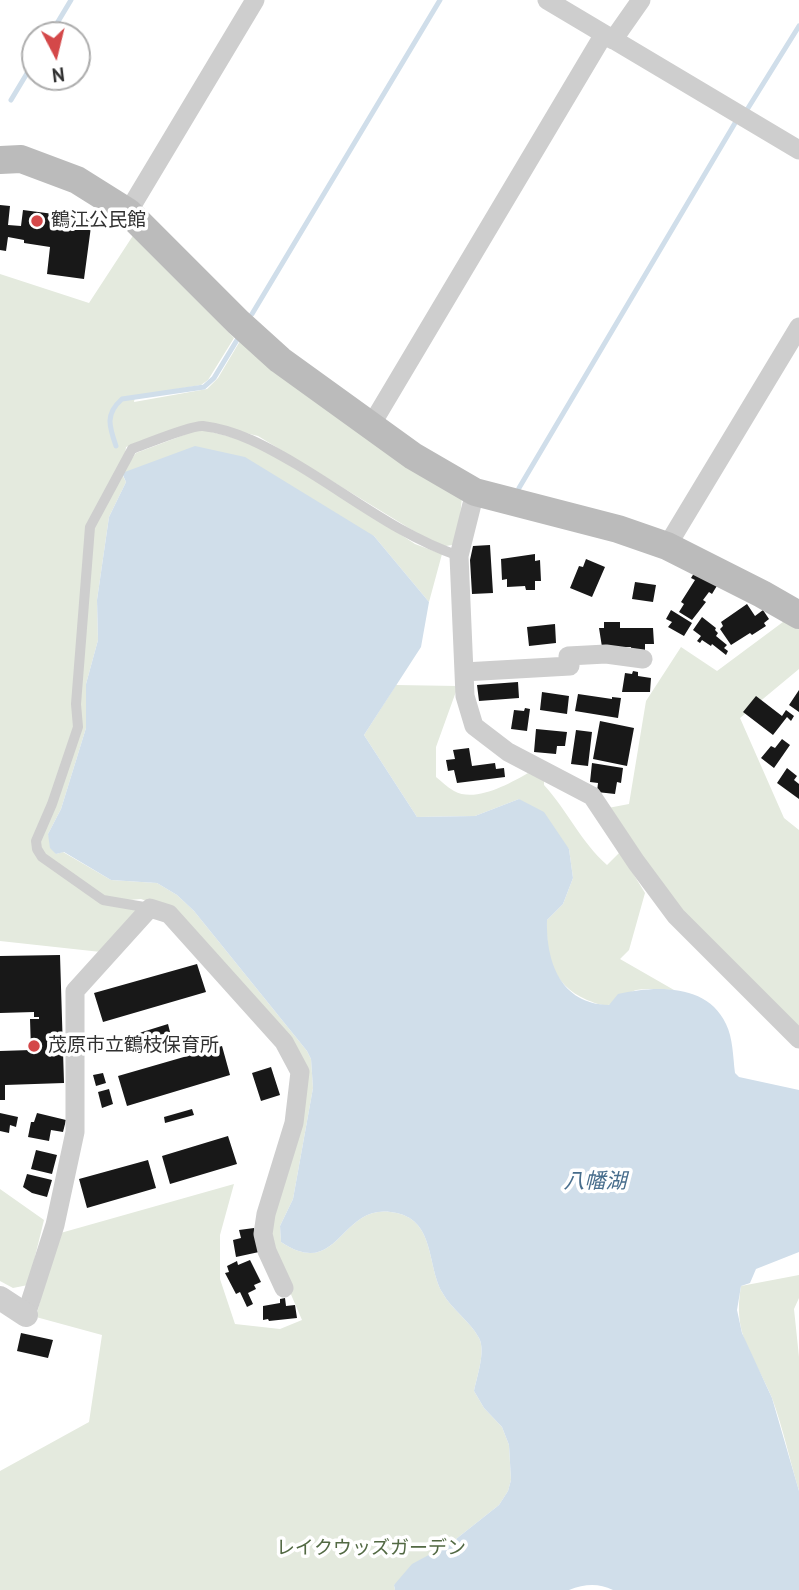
<!DOCTYPE html>
<html>
<head>
<meta charset="utf-8">
<style>
	body { margin:0 }
	#map { position:relative; width:799px; height:1590px; overflow:hidden; background:#fff; font-family:"PT Sans",sans-serif }
	canvas { display:block }
	.north { position:absolute; left:21px; top:21px; width:70px; height:70px; box-sizing:border-box; background:#fff; border:2px solid #adadad; border-radius:50%; rotate:173deg; font-size:19px; font-weight:700; line-height:28px; text-align:center; color:#313131 }
	.north::after { content:''; display:block; margin:auto; width:24px; height:32px; background:#d44849; clip-path:polygon(50% 0,100% 100%,50% 72%,0 100%) }
</style>
</head>
<body>
<div id="map">
<canvas width="799" height="1590"></canvas>
<div class="north">N</div>
</div>
<script>
const context = document.querySelector('canvas').getContext('2d');
context.lineJoin = 'round';
function fill(path, color) { context.fillStyle = color; context.fill(path, 'evenodd'); }
function stroke(path, color, width, dash) { context.strokeStyle = color; context.lineWidth = width; context.lineCap = dash ? 'butt' : 'round'; context.setLineDash(dash || []); context.stroke(path); }
function write(font, color, halo, rows, align = 'center') {
  context.font = font + ' "PT Sans","Noto Sans JP",sans-serif'; context.lineWidth = 7; context.setLineDash([]); context.textBaseline = 'middle'; context.strokeStyle = halo; context.fillStyle = color; for (const [text, x, y, turn = 0] of rows) {
    context.save(); context.translate(x, y); context.rotate((+turn || 0) * Math.PI / 180); context.textAlign = isNaN(turn) ? turn : align; if (halo) context.strokeText(text, 0, 0); context.fillText(text, 0, 0); context.restore();
  }
}
fill(new Path2D(`
	M134,234L234,338L208,380L201,385L135,396L134,402L207,389L218,378L240,341L462,497L458,539L452,545L440,547L258,436L201,422L126,447L123,471L136,453L200,429L254,443L344,497L415,544L442,554L429,602L374,536L122,474L126,482L109,517L97,600L98,640L86,684V728L61,809L48,834L56,854L63,852L111,880L157,883L177,895L194,911L307,1051L311,1059L313,1088L293,1199L280,1226L281,1242C341,1282 339,1199 397,1213C435,1222 427,1265 442,1292C451,1309 470,1321 479,1338C486,1351 477,1376 474,1391L484,1408L502,1427L509,1445L511,1480L508,1491L499,1505L451,1543L394,1585L395,1590H0V1471L89,1422L102,1335L36,1317L57,1234L234,1184L220,1235V1279L235,1324L280,1329L302,1320L274,1255L269,1233L306,1074L176,912L141,899L129,900L138,913L101,952L0,941V274L89,303Z
	M787,619L799,628V669L740,718L784,818L799,830V1031L668,895L608,808L629,804L646,701L681,647L717,671Z
	M396,685L458,686L436,747V777C441,781 447,787 454,791C475,803 509,784 528,773L544,780V785C567,810 581,842 607,865L620,852L645,893L629,950L620,959L674,990C662,990 648,988 636,990C626,993 618,1004 608,1005C600,1006 593,1002 587,1000C551,984 546,955 547,920L563,904L573,878L569,849L519,799L475,816L417,817L364,735Z
	M0,1189L44,1220L28,1285L13,1288L0,1281Z
	M799,1275V1298L794,1309L799,1357V1491C790,1461 783,1428 772,1398C754,1354 732,1337 741,1286Z`), '#e4eade');
fill(new Path2D(`
	M195,446L245,457L374,536L429,602L421,647L364,735L417,817L475,816L519,799L544,812L569,849L573,878L563,904L547,920C546,961 560,1004 609,1005L618,994C654,986 707,983 726,1024C733,1038 733,1057 735,1073L739,1077L799,1090V1252L756,1269L750,1283L741,1286L737,1310L742,1333L772,1398L799,1491V1590H613C598,1583 585,1584 569,1590H395L394,1585L412,1564L451,1543L499,1505L508,1491L511,1480L509,1445L502,1427L484,1408L474,1391C477,1376 486,1351 479,1338C470,1321 451,1309 442,1292C427,1265 435,1222 397,1213C339,1199 341,1282 281,1242L280,1226L293,1199L313,1088L311,1059L307,1051L194,911L177,895L157,883L111,880L64,852L56,854L50,848L48,834L61,809L86,728V684L98,640L97,600L109,517L126,482L122,473Z`), '#d0deea');
stroke(new Path2D(`
	M50,35L71,0
	M11,100L35,60
	M745,113L799,26
	M252,314L440,0
	M116,446C109,426 105,414 122,399L204,387L214,378L237,340
	M519,488L738,118`), '#d0deea', 5);
fill(new Path2D(`
	M0,205L10,206L8,225L21,226L23,210L92,219L84,279L47,274L50,247L24,243V240L8,237L6,251L0,250Z
	M490,545L493,593L472,594L470,560L473,546Z
	M535,554V561L540,560L541,581H535V590H526L525,586L507,587V579L502,580L501,559Z
	M586,559L605,567L592,597L570,588L579,566L583,567Z
	M696,570L718,584L712,594L709,592L703,600L706,602L692,620L679,612L684,604L681,602L695,580L691,578Z
	M635,582L656,585L653,602L632,599Z
	M747,604L755,616L763,610L769,619L764,623L766,626L752,635L750,633L731,645L720,629L723,626L721,622Z
	M671,610L692,623L684,636L668,627L672,622L666,619Z
	M702,617L716,628L715,630L718,633L716,636L727,645L724,648L728,651L726,655L712,644L711,646L702,640L700,643L697,641L701,636L693,630Z
	M604,622H620V628H653L654,644H645V650H631V647H602L599,628H604Z
	M555,624L556,643L529,646L527,627Z
	M633,671L638,672V676L651,678L650,692H622L625,673L632,674Z
	M518,682L519,698L479,701L477,685Z
	M799,690V712L789,705Z
	M542,692L569,696L567,714L540,710Z
	M578,694L612,699V697L621,698L618,718L575,711Z
	M756,696L782,716L786,710L794,716L791,721L787,717L773,735L743,712Z
	M525,708L530,709L527,731L511,729L514,710L524,711Z
	M600,721L634,728L627,766L593,759Z
	M536,729L567,732L565,746H557L556,754L534,752Z
	M576,730L592,732L588,766L571,764Z
	M782,739L790,745L774,768L761,758L771,746L775,748Z
	M469,748L472,766L495,763L496,769L504,768L505,777L457,783L454,770L448,771L446,760L455,759L453,750Z
	M592,763L623,768L621,783L617,782L615,794L597,792L598,783L590,782Z
	M787,768L797,776L794,780L799,784V799L777,783Z
	M60,955L64,1083L5,1085V1100H0V1051L31,1050L30,1019H39V1017H34V1012L0,1013V956Z
	M197,964L206,992L103,1022L94,993Z
	M168,1024L170,1032L141,1041L139,1033Z
	M222,1046L230,1075L127,1106L118,1076Z
	M271,1067L280,1095L261,1101L252,1073Z
	M103,1073L106,1083L96,1086L93,1075Z
	M109,1089L113,1104L102,1108L98,1092Z
	M192,1109L194,1115L165,1123L164,1117Z
	M0,1113L18,1117L16,1127L10,1125L9,1133L0,1131Z
	M37,1113L66,1120L63,1132L51,1130L49,1141L28,1137L31,1122H34Z
	M228,1136L237,1164L170,1184L162,1156Z
	M36,1150L57,1155L52,1174L31,1169Z
	M148,1160L156,1188L87,1208L79,1179Z
	M27,1174L52,1180L47,1197L32,1193L23,1187Z
	M254,1228L259,1252L236,1257L233,1240L241,1238L239,1230Z
	M250,1260L261,1282L254,1285L256,1289L248,1293L253,1304L247,1307L240,1292L236,1294L225,1273L229,1272L227,1266L237,1261L238,1265Z
	M285,1298L286,1306L295,1305L297,1318L269,1321L268,1319L263,1320V1306L280,1303V1299Z
	M21,1333L53,1340L48,1358L17,1351Z`), '#181818');
stroke(new Path2D(`
	M150,908L103,900L42,857L37,849L36,841L52,804L78,727L76,704L90,527L132,449C146,444 191,425 203,426C237,430 267,447 296,464C350,496 400,536 459,556`), '#cecece', 10);
stroke(new Path2D(`
	M547,0L799,150
	M613,40L641,0
	M128,212L255,0
	M370,427L604,34
	M475,492L459,556L465,696L474,726L508,752L592,796L636,862L676,916L799,1039
	M667,546L799,327
	M464,672L570,666L568,656L606,654L643,659
	M26,1315L55,1225L75,1132V991L150,908L169,914L284,1042L300,1072L294,1123L266,1214L263,1234L267,1251L284,1288`), '#cecece', 19);
stroke(new Path2D(`
	M0,1298L26,1315`), '#cecece', 24);
stroke(new Path2D(`
	M0,160L21,159L77,180L128,212L238,322L280,360L413,456L475,492L618,529L667,546L762,594L799,615`), '#bbb', 28);
for (const [x, y, r, color] of [
	[37,221,7,"#d44849"],
	[34,1046,7,"#d44849"]
]) { const dot = new Path2D(); dot.arc(x, y, r, 0, 2 * Math.PI); context.fillStyle = color; context.fill(dot); stroke(dot, '#fff', 2.5); }
write('19px', '#313131', '#fff', [
	["鶴江公民館",51,221],
	["茂原市立鶴枝保育所",48,1046]
], 'left');
write('19px', '#526943', '#fff', [
	["レイクウッズガーデン",371,1549]
]);
write('italic 21px', '#476d8c', '#fff', [
	["八幡湖",595,1182]
]);
</script>
</body>
</html>
